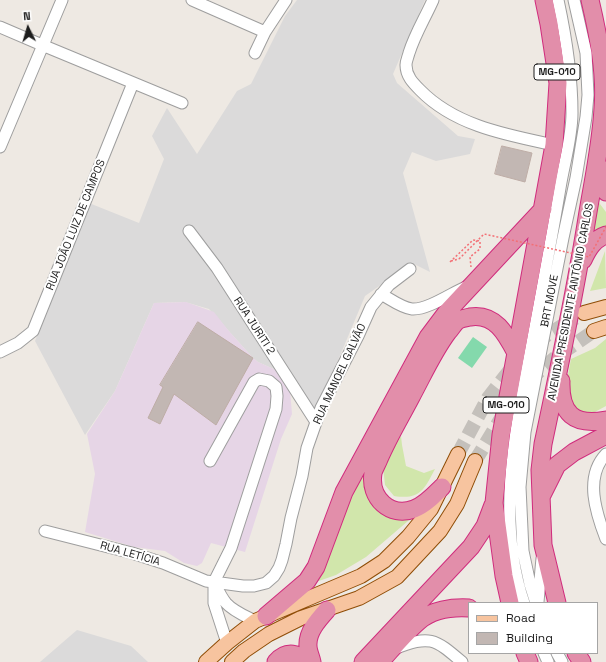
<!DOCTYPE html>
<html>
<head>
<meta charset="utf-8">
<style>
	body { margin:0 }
	#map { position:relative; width:606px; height:662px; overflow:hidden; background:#eee9e3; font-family:"Space Grotesk",sans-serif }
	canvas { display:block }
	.legend { position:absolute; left:468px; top:602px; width:130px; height:52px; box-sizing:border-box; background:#fff; border:1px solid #a5a5a5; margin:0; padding:5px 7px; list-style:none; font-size:12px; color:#1d1d1d }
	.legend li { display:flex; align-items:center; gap:8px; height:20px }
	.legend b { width:20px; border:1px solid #a5a5a5 }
	.north { position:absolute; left:8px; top:8px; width:40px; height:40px; -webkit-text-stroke:3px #fff; paint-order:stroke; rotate:355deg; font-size:11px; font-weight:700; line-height:16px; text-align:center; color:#1d1d1d }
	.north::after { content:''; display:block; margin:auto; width:14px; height:18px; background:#1d1d1d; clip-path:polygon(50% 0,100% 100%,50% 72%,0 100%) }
</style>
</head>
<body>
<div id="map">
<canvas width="606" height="662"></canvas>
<ul class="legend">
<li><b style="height:5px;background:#f7c49f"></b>Road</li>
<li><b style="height:11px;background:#c2b7b3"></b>Building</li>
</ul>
<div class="north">N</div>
</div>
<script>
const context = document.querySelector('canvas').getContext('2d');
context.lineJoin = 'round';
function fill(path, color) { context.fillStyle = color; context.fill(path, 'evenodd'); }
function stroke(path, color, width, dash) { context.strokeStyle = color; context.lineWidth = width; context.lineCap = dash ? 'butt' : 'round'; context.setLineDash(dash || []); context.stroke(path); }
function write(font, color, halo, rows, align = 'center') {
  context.font = font + ' "Space Grotesk",sans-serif'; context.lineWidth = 4; context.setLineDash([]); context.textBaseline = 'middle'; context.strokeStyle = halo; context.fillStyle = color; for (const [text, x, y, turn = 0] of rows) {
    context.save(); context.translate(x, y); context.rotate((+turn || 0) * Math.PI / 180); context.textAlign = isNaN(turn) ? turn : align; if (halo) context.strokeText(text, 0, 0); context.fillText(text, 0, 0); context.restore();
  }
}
fill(new Path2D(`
	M297,0H425L393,74L397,83L458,136L475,139L470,154L436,161L412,152L403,173L430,272L412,263L365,296L313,420L278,371L258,362L253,358L209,309L185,302L154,303L115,391L85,435L35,341L89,203L139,223L164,159L152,136L167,108L197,154L237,91L251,84L285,16Z
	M77,630L131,646L148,662H40Z`), '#dbdada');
fill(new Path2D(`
	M186,302L214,312L228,330L253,358L258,362L278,371L290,390L292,414L281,439L245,552L211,543L202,563L197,566L184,563L165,551L134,547L85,532L95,474L87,434L115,391L154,303Z`), '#e6d5e6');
fill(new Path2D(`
	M597,200L606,212V232L590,239Z
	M605,251L606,288L590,291Z
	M606,339V406L591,414L574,411L565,391L571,359L595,348Z
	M416,367L366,483L415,515L366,557L336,575L313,583L353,489Z
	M401,436L402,445L406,466L424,473L435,469C424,490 420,500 394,496L385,485L383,467Z`), '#d1e6ab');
fill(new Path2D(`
	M473,337L487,347L472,368L458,358Z`), '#84d9ac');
const building = new Path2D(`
	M502,146L532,153L525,182L495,174Z
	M198,322L253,358L216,425L174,394L160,424L148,418L163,387L160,385Z`);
fill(building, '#c2b7b3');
stroke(building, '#beada6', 1);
stroke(new Path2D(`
	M536,344L547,335L575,318
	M529,380L556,357L594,331
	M458,454L488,398L514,365
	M475,461L503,415`), '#c4c0bb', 14, [14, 7]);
const minor = new Path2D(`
	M192,0L265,32
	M433,0C425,18 415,34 409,53C408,57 406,61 406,65C406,76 413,83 420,90C455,126 507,135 554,145
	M0,27L42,45L182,103
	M255,53L265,32L286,0
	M0,147L62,0
	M189,231L217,268L316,422
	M381,294C390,299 402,308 412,309C428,310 453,292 468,286
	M0,352L18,343L33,331L133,83
	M606,454C584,477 596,513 606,539
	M210,461L254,382L259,379L269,381L276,387L277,396L276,409L231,548L214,582V603L227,643
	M45,531L132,553L163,563L206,581L243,586H254L266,583L274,576L279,568L282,560L286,544L291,518L302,476L307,448L321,408L358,336L371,307L389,285L410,269
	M215,584C218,590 221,597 226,603C233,611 245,616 255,621
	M538,602L542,558
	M524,603C496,521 515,431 531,348C541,295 551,242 560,188C564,163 572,138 572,113C572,75 566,37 558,0
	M536,603L530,584L523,551L520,487L525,432L563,238L576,178L586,117L588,95L586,53L574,0
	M394,649C430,635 434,638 462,662
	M544,653L548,662
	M557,653L562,662`);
const major = new Path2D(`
	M584,313L606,307
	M594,331L606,327
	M206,662L227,643L255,621L361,576L384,561L408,537L431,509L458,454
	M232,662L244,651L269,634L301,618L359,598L397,577L440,531L457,504L475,461`);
const highway = new Path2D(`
	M606,170L604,184L606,192
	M583,260C588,249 594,239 606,235
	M561,381C560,414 574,426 606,420
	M442,487C434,495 425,505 414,509C390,518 369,498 373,473C374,469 377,464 379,459C388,438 400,418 411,397C423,375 433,352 448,332C451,329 453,325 456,322C459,319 465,318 470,317C495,313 506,334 516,353
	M542,495L557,465L574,452L606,435
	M510,603L504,576L494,503L501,435L554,145L558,83L549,24L544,0
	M557,603L543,545L540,470L543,444C559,369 575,294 587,218C593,181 601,145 603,108C606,73 598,34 590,0
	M266,616L307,581L316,567L344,492L428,337L446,313L543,209
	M525,653L529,662
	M576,653L582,662
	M276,662C287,649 298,654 311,662
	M312,662C311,657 308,651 308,646C307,632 318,620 327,610
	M363,662L471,547L485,526L493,505
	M380,662C392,649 405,633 419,621C432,610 452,607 469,608`);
stroke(minor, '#9e9e9e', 13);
stroke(major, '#8f4d07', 16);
stroke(highway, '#d02c7d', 19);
stroke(new Path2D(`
	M451,261L459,259
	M450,262L473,240L480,241V249L470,257L471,267`), '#f36f75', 1.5, [2, 2]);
stroke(minor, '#fff', 11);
stroke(major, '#f7c49f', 14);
stroke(highway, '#e28eaa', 17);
stroke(new Path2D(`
	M459,259L484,234L589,257L606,227`), '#f36f75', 1.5, [2, 2]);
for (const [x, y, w] of [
	[557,72,46],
	[506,405,46]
]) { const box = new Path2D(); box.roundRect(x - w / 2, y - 8, w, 16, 3); context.fillStyle = '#fff'; context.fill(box); stroke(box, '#1d1d1d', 1); }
write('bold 10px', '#1d1d1d', null, [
	["MG-010",557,72],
	["MG-010",506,405]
]);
write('11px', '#1d1d1d', '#fff', [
	["RUA JOÃO LUIZ DE CAMPOS",76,225,-68],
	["BRT MOVE",550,301,-79],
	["AVENIDA PRESIDENTE ANTÔNIO CARLOS",571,302,-79],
	["RUA JURITI 2",254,326,57],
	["RUA MANOEL GALVÃO",340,374,-65],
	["RUA LETÍCIA",130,554,16]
]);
</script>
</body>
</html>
